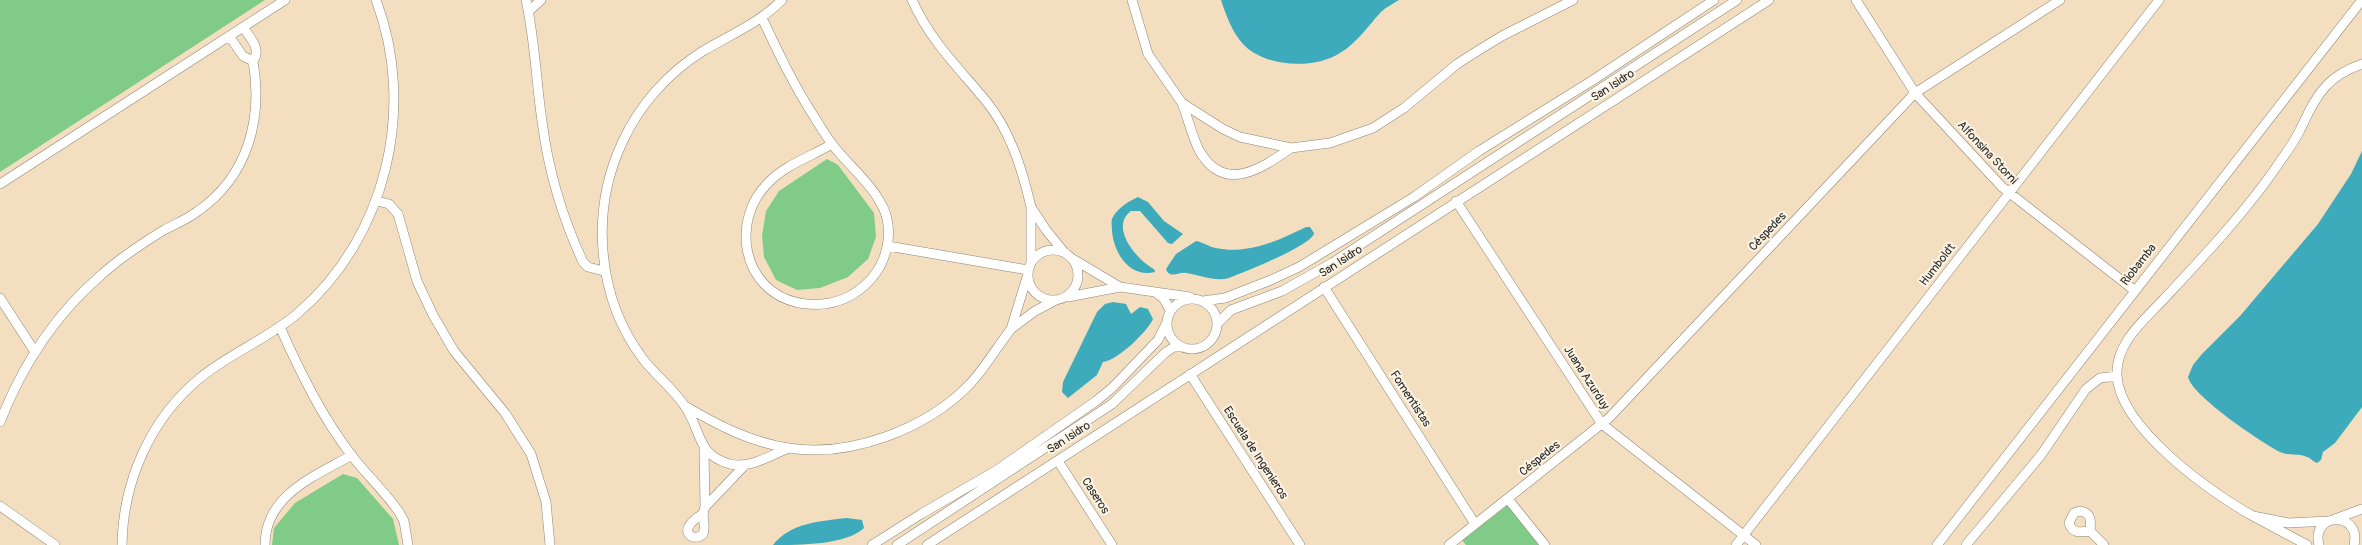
<!DOCTYPE html>
<html>
<head>
<meta charset="utf-8">
<style>
	body { margin:0 }
	canvas { display:block; background:#f3dfc0 }
</style>
</head>
<body>
<canvas width="2362" height="545"></canvas>
<script>
const context = document.querySelector('canvas').getContext('2d');
context.lineJoin = 'round';
function fill(path, color) { context.fillStyle = color; context.fill(path, 'evenodd'); }
function stroke(path, color, width, dash) { context.strokeStyle = color; context.lineWidth = width; context.lineCap = dash ? 'butt' : 'round'; context.setLineDash(dash || []); context.stroke(path); }
function write(font, color, halo, rows, align = 'center') {
  context.font = font + ' Pangolin,sans-serif'; context.lineWidth = 4; context.setLineDash([]); context.textBaseline = 'middle'; context.strokeStyle = halo; context.fillStyle = color; for (const [text, x, y, turn = 0] of rows) {
    context.save(); context.translate(x, y); context.rotate((+turn || 0) * Math.PI / 180); context.textAlign = isNaN(turn) ? turn : align; if (halo) context.strokeText(text, 0, 0); context.fillText(text, 0, 0); context.restore();
  }
}
fill(new Path2D(`
	M0,0H265L0,172Z
	M827,159L838,165L874,213L876,237L868,259L848,277L820,288L797,290L776,280L764,257L762,236L766,211L779,191Z
	M343,474L357,478L393,519L399,545H272L274,528L295,503Z
	M1508,505L1539,545H1466L1462,540Z`), '#81cb88');
fill(new Path2D(`
	M1221,0H1399C1393,4 1386,7 1381,12C1368,26 1357,43 1340,53C1314,70 1264,67 1243,44C1232,32 1226,15 1221,0Z
	M2362,151V407L2335,443L2323,452L2321,460L2317,463C2312,461 2311,458 2307,457C2299,453 2289,456 2280,452C2261,442 2192,396 2188,377L2193,365L2202,354L2240,316L2318,224L2351,174Z
	M1138,197L1148,202L1164,221L1183,234L1172,244L1168,243L1140,211H1131C1109,227 1137,260 1154,269L1155,272C1129,278 1114,253 1112,231C1112,227 1111,222 1112,219C1116,209 1129,201 1138,197Z
	M1306,227H1310L1314,233C1313,245 1242,273 1229,278C1215,282 1201,275 1186,273C1181,272 1175,276 1170,274C1168,273 1167,272 1166,269L1176,254L1196,241C1203,242 1209,247 1216,248C1247,255 1280,240 1306,227Z
	M1113,302L1126,304L1131,314L1140,307L1148,309L1153,319C1148,331 1117,361 1103,362L1097,375L1068,398L1062,392L1063,382L1097,312L1105,304Z
	M847,518L862,520L864,528C846,545 800,545 773,545C790,523 820,521 847,518Z`), '#3dabbc');
const minor = new Path2D(`
	M526,0C535,40 536,81 542,121C548,169 563,219 583,262L588,267L604,271
	M782,0C759,23 730,35 703,51C668,73 639,105 622,143C590,212 597,298 643,359C656,376 675,390 686,408C702,433 697,455 730,464C751,469 770,455 789,448
	M912,0C931,42 958,67 986,101C1011,132 1022,169 1031,207
	M1132,0L1148,54L1182,103L1223,129L1240,137L1291,148L1330,143L1373,128L1404,108L1457,64L1479,50L1502,36L1573,0
	M1856,0L1915,93L2002,187L2134,290
	M529,11L541,0
	M762,18C778,52 794,86 815,118C820,126 826,136 832,144C846,163 867,179 879,200C897,228 888,265 864,286C846,302 823,307 799,303C741,291 730,219 769,182C785,165 812,156 832,144
	M229,36L243,56L253,61C262,49 250,38 243,27
	M1182,103C1188,118 1192,136 1199,150C1224,195 1262,168 1291,148
	M0,184L285,0
	M377,201L389,204L398,214L417,281L433,315L454,351L505,413L531,454L546,502L550,545
	M1456,201L1602,424L1756,545
	M888,246L1028,270
	M1028 275a25 25 0 1 1 50 0a25 25 0 1 1-50 0Z
	M1031,262V207L1046,230L1064,252
	M1027,277L1011,329L1035,311L1054,301
	M1120,287L1155,292
	M1324,287L1475,524
	M1068,297L1120,287L1073,259
	M0,298L35,352
	M1167 324a25 25 0 1 1 50 0a25 25 0 1 1-50 0Z
	M1203,301L1225,298L1271,280L1299,267L1414,197L1479,151L1593,80L1714,0
	M1170,310L1164,299L1155,292L1190,297
	M1217,324L1231,310L1282,291L1332,263L1737,0
	M280,327C300,372 322,417 352,456C367,475 385,492 399,512L404,521L408,545
	M1190,374L1300,545
	M687,407C719,426 751,442 788,448C850,458 926,429 969,385C985,368 997,347 1011,329
	M0,422C22,366 55,315 100,276C120,258 141,244 164,230C175,224 188,219 198,211C248,176 263,119 253,61
	M704,449L705,507L745,465
	M1058,461L1112,545
	M1508,499L1545,545
	M0,506L55,545
	M701,515C674,532 695,543 703,534C707,524 700,518 705,507
	M2253,516C2211,493 2120,428 2117,376C2115,344 2143,321 2163,300C2203,257 2244,214 2277,166C2285,154 2294,143 2300,130C2308,114 2314,99 2326,86C2336,75 2348,69 2362,64
	M2335,519L2362,509
	M2090,531C2081,532 2072,534 2069,523L2074,513L2080,511C2092,513 2091,522 2090,531L2104,545
	M122,545C123,482 150,419 200,378C230,353 268,339 298,313C386,238 417,108 376,0
	M265,545C265,495 315,476 352,455
	M872,545L921,514L997,470L1096,401L1112,388L1158,340L1166,324
	M897,545L1112,404L1166,352L1174,347H1181
	M927,545L1769,0
	M1449,545L1609,418L1915,93L2060,0
	M1736,545L2159,0
	M1937,545L2362,0
	M1966,545L2041,455L2086,389L2100,378L2117,376
	M2307,545L2253,516L2288,523L2329,521
	M2319,545C2310,512 2362,511 2354,545`);
stroke(minor, '#8f8576', 10);
stroke(minor, '#fff', 9);
write('12px', '#2b2b2b', '#fcf5e5', [
	["San Isidro",1613,86,-33],
	["Alfonsina Storni",1987,153,47],
	["Céspedes",1768,232,-47],
	["San Isidro",1341,262,-33],
	["Humboldt",1938,265,-52],
	["Riobamba",2139,265,-52],
	["Juana Azurduy",1586,378,57],
	["Fomentistas",1410,399,57],
	["San Isidro",1069,438,-33],
	["Escuela de Ingenieros",1255,453,57],
	["Céspedes",1540,459,-39],
	["Caseros",1095,496,57]
]);
</script>
</body>
</html>
